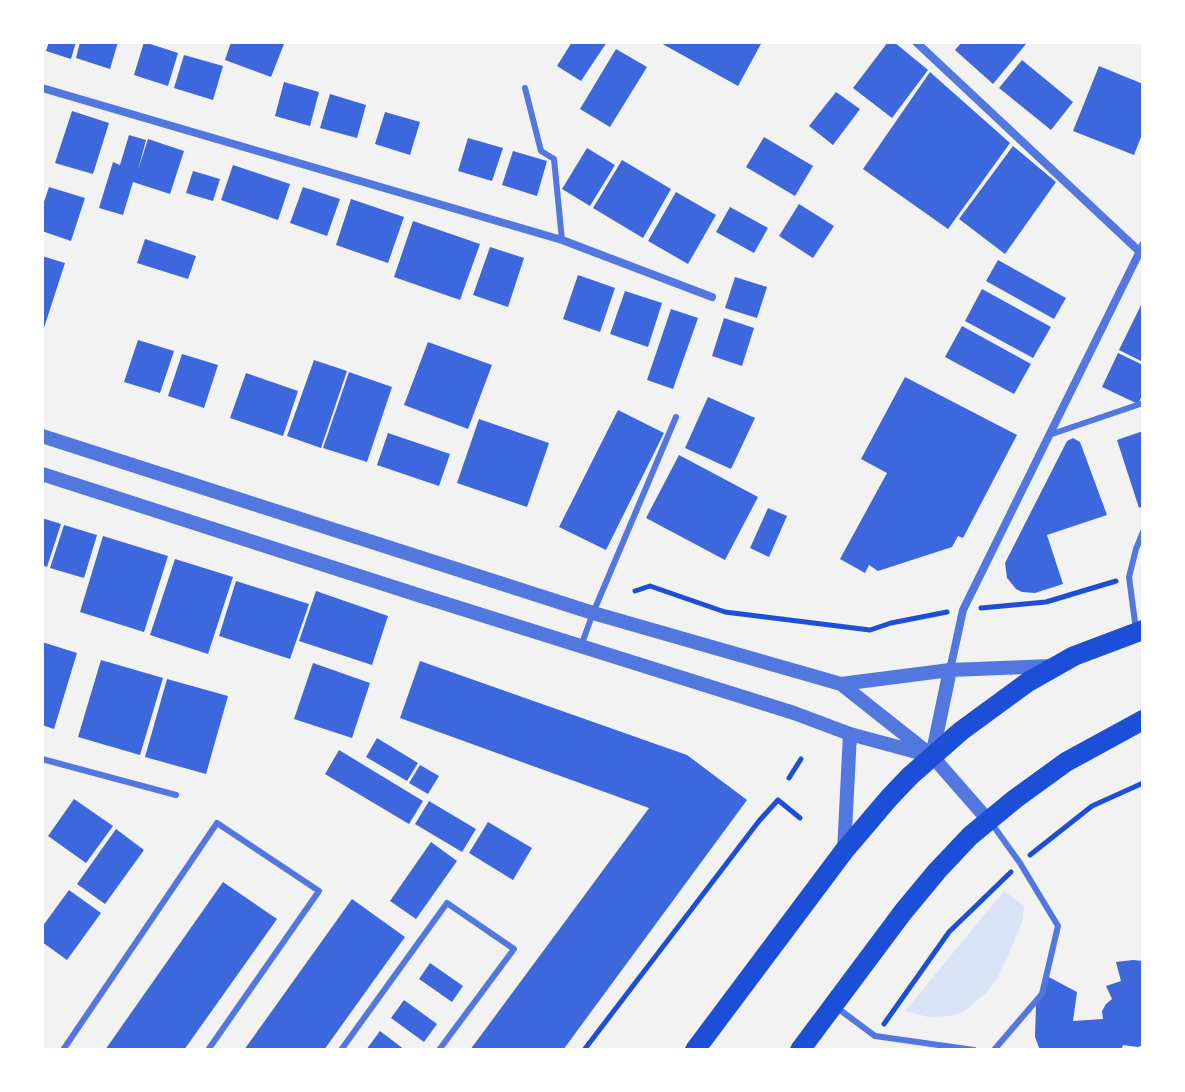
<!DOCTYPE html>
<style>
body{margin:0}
#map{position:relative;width:1185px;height:1092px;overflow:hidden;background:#f2f2f2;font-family:"IBM Plex Sans",sans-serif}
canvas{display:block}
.frame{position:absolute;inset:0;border:44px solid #fff;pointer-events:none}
</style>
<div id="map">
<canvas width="1185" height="1092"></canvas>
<div class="frame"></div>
</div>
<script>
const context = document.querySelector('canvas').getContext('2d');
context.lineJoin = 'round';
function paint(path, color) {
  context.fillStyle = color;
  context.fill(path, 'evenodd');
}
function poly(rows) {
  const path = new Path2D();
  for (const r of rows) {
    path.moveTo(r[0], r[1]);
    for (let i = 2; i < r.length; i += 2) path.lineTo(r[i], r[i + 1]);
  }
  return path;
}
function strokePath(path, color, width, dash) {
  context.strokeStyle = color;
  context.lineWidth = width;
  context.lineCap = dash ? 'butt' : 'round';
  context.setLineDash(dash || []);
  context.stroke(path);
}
const green = poly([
 [1004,891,1024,906,1023,919,1008,956,996,980,987,992,965,1011,952,1016,928,1017,905,1011]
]);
const building = poly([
 [49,42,76,42,71,59,46,51],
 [80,42,118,42,110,69,76,58],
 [144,42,178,53,168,86,134,75],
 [231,42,278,42,284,44,271,77,225,60],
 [572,42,607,42,581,81,557,66],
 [659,42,762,42,738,86],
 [888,42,894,42,928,70,892,118,853,88],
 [962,42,1023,42,1026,44,993,84,955,50],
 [616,49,647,67,610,127,580,109],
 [184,55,223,66,213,100,174,88],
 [1022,60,1073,102,1051,130,999,88],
 [1099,66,1143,84,1143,132,1134,155,1073,131],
 [930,72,1010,143,948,229,863,169],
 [284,82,319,92,310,126,275,116],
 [836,92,860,109,833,145,809,126],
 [330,94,366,105,357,138,320,128],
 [72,111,109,123,93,174,55,163],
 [385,112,420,122,410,155,375,144],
 [129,135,146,140,138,170,148,139,184,151,170,194,133,182,123,215,99,208,113,162,120,165],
 [764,137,813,166,795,196,746,167],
 [468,138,503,148,492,181,458,171],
 [1013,146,1056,182,1005,254,959,219],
 [587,148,615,165,590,206,562,189],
 [513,151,547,161,537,196,502,185],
 [622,160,671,189,643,238,593,208],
 [233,165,290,184,278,220,221,200],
 [193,171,220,179,213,201,186,193],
 [49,187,85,198,71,241,42,231,42,208],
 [303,187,340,199,327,236,290,223],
 [676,192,716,215,688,264,648,241],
 [351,199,404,217,388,263,336,245],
 [799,204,834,226,813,258,779,236],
 [730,207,768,228,754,253,716,232],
 [413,221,480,244,460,300,394,277],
 [145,239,196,256,188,279,137,263],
 [490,247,524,258,508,307,473,295],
 [42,256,65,263,43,331,42,331],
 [998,260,1066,298,1054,319,986,281],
 [578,275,615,288,600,332,563,319],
 [735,277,767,287,757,318,725,308],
 [982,289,1051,327,1033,358,965,321],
 [625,291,662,303,648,347,610,334],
 [1143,301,1143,362,1119,350],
 [671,309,698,318,673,389,647,380],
 [724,318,754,328,742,366,712,356],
 [962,326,1031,364,1014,394,945,357],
 [138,340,174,351,160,393,124,382],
 [428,342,492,365,468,429,404,405],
 [1118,353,1143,365,1143,393,1138,404,1102,387],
 [182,354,218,365,204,408,168,396],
 [314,360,347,371,321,448,287,436],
 [349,372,392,387,367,462,323,448],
 [246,373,298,391,283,436,230,418],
 [905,377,1017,435,963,538,958,536,952,547,878,571,869,565,865,573,840,559,887,473,861,459],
 [708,397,755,418,731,469,685,448],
 [618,410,664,433,606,550,559,527],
 [479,419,549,443,527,507,457,483],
 [1143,431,1143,506,1139,508,1117,440],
 [388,433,450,454,439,486,377,465],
 [1073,438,1080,442,1107,515,1047,535,1063,584,1035,593,1022,592,1016,589,1007,578,1005,563,1067,441],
 [679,455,758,497,725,560,646,518],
 [768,508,787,516,769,557,750,548],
 [42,518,61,524,47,567,42,565],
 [64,525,97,535,84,578,50,568],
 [103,536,168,556,144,632,80,612],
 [175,559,233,577,208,654,150,635],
 [236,581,309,604,290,659,219,636],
 [316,591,388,616,372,665,299,641],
 [42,642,77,653,54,729,42,725],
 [101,660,163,678,140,755,78,737],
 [420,661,687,755,747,800,563,1050,470,1050,649,808,400,718],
 [313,663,370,683,352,738,294,719],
 [167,679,228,696,206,774,145,757],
 [377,738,418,763,407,781,366,757],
 [339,750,423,801,409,824,325,774],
 [420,765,439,776,428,794,409,783],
 [74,799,113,826,86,863,48,836],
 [429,801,476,829,462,852,415,824],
 [488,822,532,848,513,880,469,853],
 [116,829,144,850,105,904,77,884],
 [431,842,457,861,416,919,390,901],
 [223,882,277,919,184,1050,105,1050],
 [69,890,101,913,67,960,42,942,42,927],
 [352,899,405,937,324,1050,244,1050],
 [1133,960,1143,961,1143,1045,1138,1047,1123,1045,1121,1050,1040,1050,1035,1037,1036,1005,1045,975,1077,992,1073,1021,1103,1019,1102,1011,1106,1004,1112,999,1106,986,1121,981,1116,962],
 [430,963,463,986,452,1002,419,979],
 [404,1000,437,1024,424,1042,391,1018],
 [380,1031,405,1050,366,1050]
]);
const path = poly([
 [635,591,650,586,725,612,870,630,891,623,947,612],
 [981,608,1046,602,1116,581],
 [789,778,801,759],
 [1030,855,1092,806,1143,783],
 [884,1024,949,932,1011,872],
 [584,1050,759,821,778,800,800,818]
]);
const service = poly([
 [525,88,541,151,554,159,562,240],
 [1049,435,1143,403],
 [1136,630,1129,577,1136,549,1143,532],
 [581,646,593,613,676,417],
 [42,759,176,795],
 [992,824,1020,863,1058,926,1042,994,994,1050],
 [836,1007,875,1036,974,1050],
 [63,1050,217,823,319,891,208,1050],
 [341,1050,447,903,514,949,439,1050]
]);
const minor = poly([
 [916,42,1140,252],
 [42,88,562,240,712,297],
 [950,670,963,610,1143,245]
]);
const tertiary = poly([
 [42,436,593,613,841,684,932,756,988,820],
 [42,474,418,595,794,713,850,734,924,754],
 [841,684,950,670,1052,666],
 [932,756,950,670],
 [844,851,850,734]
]);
const primary = poly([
 [695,1050,844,851,889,798,910,776,961,731,1028,682,1074,656,1143,630],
 [800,1050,903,912,937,871,970,836,1015,799,1066,762,1143,720]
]);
paint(green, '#dbe4f7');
paint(building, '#3d67dc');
strokePath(path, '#1d4ed8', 5);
strokePath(service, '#5277de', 6);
strokePath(minor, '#5277de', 8);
strokePath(tertiary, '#5277de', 14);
strokePath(primary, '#1d4ed8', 20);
</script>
